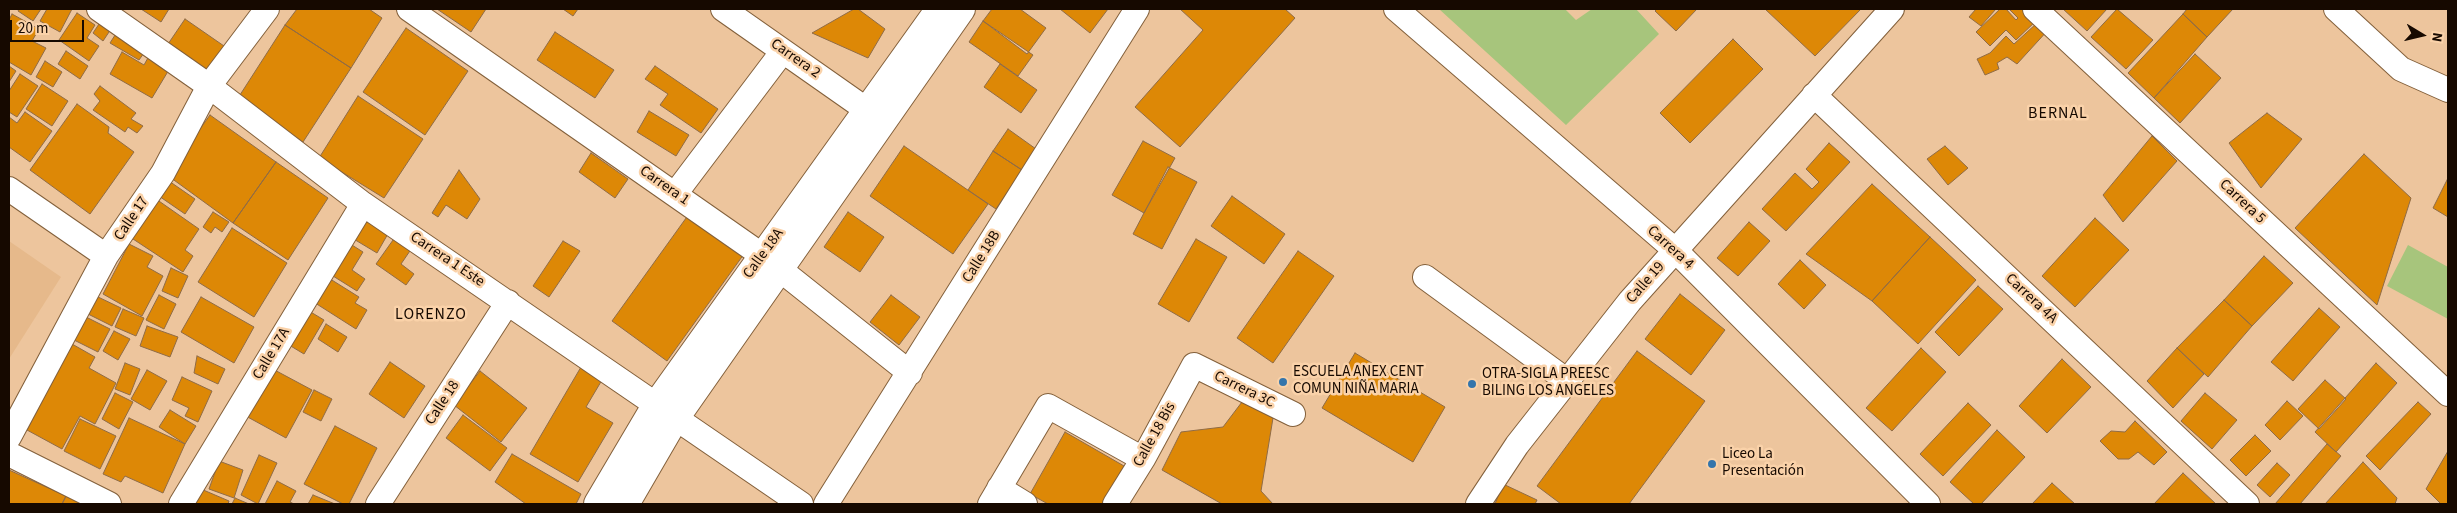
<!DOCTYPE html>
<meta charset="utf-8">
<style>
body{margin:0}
#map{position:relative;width:2457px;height:513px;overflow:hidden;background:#edc59d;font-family:"Source Sans 3",sans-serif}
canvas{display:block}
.frame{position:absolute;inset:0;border:10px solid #160900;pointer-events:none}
.north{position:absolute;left:2397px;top:10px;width:50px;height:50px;-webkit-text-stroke:4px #fad2a9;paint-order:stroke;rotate:99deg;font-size:14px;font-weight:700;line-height:20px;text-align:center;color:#160900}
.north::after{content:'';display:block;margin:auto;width:18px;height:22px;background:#160900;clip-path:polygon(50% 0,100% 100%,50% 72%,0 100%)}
.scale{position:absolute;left:10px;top:20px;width:74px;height:22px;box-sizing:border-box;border:2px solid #160900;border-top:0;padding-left:6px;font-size:15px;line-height:18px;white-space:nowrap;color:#160900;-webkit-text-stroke:4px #fad2a9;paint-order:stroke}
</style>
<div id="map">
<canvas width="2457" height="513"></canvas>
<div class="frame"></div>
<div class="north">N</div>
<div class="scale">20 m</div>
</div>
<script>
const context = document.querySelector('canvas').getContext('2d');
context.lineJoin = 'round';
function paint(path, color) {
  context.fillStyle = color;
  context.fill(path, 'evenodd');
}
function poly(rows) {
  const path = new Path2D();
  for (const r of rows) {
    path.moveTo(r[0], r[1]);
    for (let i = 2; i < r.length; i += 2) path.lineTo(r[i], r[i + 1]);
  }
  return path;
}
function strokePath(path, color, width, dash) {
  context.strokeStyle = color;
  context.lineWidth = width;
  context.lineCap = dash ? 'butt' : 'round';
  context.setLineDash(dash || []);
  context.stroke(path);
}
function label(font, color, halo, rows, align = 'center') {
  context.font = font + ' "Source Sans 3",sans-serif';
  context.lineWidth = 5;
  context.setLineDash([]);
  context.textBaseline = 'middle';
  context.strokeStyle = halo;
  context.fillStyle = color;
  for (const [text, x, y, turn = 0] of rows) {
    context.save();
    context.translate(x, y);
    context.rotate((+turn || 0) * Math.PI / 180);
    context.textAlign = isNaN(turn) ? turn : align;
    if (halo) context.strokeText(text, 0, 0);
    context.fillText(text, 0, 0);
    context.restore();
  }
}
const built = poly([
 [9,241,61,277,9,359]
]);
const green = poly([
 [1439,9,1565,9,1576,20,1592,9,1636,9,1659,34,1566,125],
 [2408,245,2448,267,2448,319,2387,286]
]);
const building = poly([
 [19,9,41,9,33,21,18,11,19,9],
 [47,9,72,9,60,32,40,21,47,9],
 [141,9,169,9,161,22,141,9],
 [297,9,369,9,382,18,351,68,285,25,297,9],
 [437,9,486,9,471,32,437,9],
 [563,9,578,9,573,16,563,9],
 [854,9,858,9,885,29,868,58,812,33,854,9],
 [992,9,1020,9,1046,28,1027,54,983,21,992,9],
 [1060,9,1108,9,1090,33,1060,9],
 [1180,9,1285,9,1295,18,1180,147,1135,107,1203,30,1180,9],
 [1657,9,1697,9,1676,31,1655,11,1657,9],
 [1765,9,1861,9,1815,56,1765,9],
 [1976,9,1996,9,1981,26,1969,17,1976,9],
 [2000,9,2006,9,2016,20,2018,18,2009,9,2024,9,2036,21,2016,40,2006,30,1990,46,1976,32,2000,9],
 [2063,9,2107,9,2087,31,2063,9],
 [2117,9,2153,40,2126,69,2091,37,2117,9],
 [2187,9,2233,9,2207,37,2183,14,2187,9],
 [77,13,95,25,87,38,99,46,89,61,59,40,77,13],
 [12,14,39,29,32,41,46,48,31,75,9,62,9,20,12,14],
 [2183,14,2207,37,2154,98,2128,73,2183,14],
 [185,19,224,46,207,71,168,44,185,19],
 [101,21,111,29,103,41,93,33,101,21],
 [983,21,1033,55,1018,76,969,42,983,21],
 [2037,23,2049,29,2017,64,2007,57,1997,63,1999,69,1985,75,1977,59,1990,53,2006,36,2014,44,2037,23],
 [285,25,351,68,303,142,238,98,285,25],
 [406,28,468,71,425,135,363,92,406,28],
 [117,32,146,50,139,60,110,43,117,32],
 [555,32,614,70,595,98,537,60,555,32],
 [1733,39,1763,69,1690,143,1660,113,1733,39],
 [66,51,88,66,80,79,58,64,66,51],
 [122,52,144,65,149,56,170,68,152,98,110,74,122,52],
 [2195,54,2221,78,2180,123,2154,98,2195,54],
 [45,61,62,72,53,87,36,77,45,61],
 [1000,64,1037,90,1021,113,984,87,1000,64],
 [9,66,16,71,9,82,9,66],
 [655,66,718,109,701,133,660,105,668,94,645,79,655,66],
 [20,74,38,86,17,117,9,112,9,91,20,74],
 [42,84,68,101,52,126,26,109,42,84],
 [100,86,136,113,131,119,143,126,137,133,128,127,125,132,93,110,100,101,94,94,100,86],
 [358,96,423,139,384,198,319,158,358,96],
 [77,104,109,127,108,133,134,152,90,214,30,170,77,104],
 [649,111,689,135,676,156,637,132,649,111],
 [25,112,52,131,30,162,9,147,9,117,17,123,25,112],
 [2267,113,2302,139,2261,188,2229,143,2267,113],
 [210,115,276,162,233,223,167,175,210,115],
 [1008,129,1036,149,1022,170,993,151,1008,129],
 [2152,136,2177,161,2123,222,2103,195,2152,136],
 [1143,141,1175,158,1144,213,1112,195,1143,141],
 [1829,143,1850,162,1786,231,1762,209,1795,173,1812,189,1819,182,1806,169,1829,143],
 [904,146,988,204,953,254,870,196,904,146],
 [1945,146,1968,168,1948,185,1927,159,1945,146],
 [993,151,1022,170,996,209,968,190,993,151],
 [591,153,628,179,615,198,579,172,591,153],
 [2364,154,2411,198,2377,305,2295,228,2364,154],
 [276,162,328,198,288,260,233,223,276,162],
 [1168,167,1197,182,1162,249,1133,234,1168,167],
 [459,170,480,199,467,219,446,205,438,217,432,213,459,170],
 [2448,178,2448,217,2433,208,2448,178],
 [166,179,195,199,185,214,156,194,166,179],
 [1872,184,1930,237,1872,301,1806,254,1872,184],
 [1232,196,1285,234,1264,264,1211,226,1232,196],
 [156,199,199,229,185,250,193,256,183,272,130,237,156,199],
 [213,212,229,222,222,232,215,227,211,233,203,227,213,212],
 [848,212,884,237,860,272,824,247,848,212],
 [689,214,744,254,667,361,612,321,689,214],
 [360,215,389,232,377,253,347,235,360,215],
 [2095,218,2129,250,2075,307,2042,276,2095,218],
 [1749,222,1770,241,1738,276,1717,258,1749,222],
 [232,228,287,263,254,317,198,282,232,228],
 [398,233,414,245,401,264,414,274,406,285,376,264,398,233],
 [1930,237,1976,280,1918,344,1872,301,1930,237],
 [1196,239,1227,257,1189,322,1158,304,1196,239],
 [344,240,363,252,352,270,365,279,357,291,325,271,344,240],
 [563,241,580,251,549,297,533,286,563,241],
 [129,244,153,256,147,267,163,276,142,316,103,294,129,244],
 [1298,251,1334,276,1273,363,1237,338,1298,251],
 [2264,256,2293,283,2252,326,2224,300,2264,256],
 [1800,260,1826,285,1804,309,1778,284,1800,260],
 [171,268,188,276,178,298,162,291,171,268],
 [327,277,359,297,355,303,367,310,356,329,312,301,327,277],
 [1978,286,2003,309,1959,356,1935,332,1978,286],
 [1680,294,1725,330,1691,375,1645,339,1680,294],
 [159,295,176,304,164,329,146,320,159,295],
 [891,295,920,317,899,345,870,322,891,295],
 [96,296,121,308,112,326,88,314,96,296],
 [201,297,254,327,234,363,181,332,201,297],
 [2224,300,2252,326,2208,377,2177,348,2224,300],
 [304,308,324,320,304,354,284,342,304,308],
 [2319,308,2340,327,2293,381,2271,362,2319,308],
 [123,309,144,318,136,336,115,327,123,309],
 [84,316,110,329,98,352,72,339,84,316],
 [326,324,347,337,338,352,318,339,326,324],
 [147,326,178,337,170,357,140,346,147,326],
 [114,331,130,339,118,360,103,351,114,331],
 [72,344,95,357,89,368,116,383,95,424,80,416,62,449,27,430,72,344],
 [1921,348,1946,372,1892,431,1866,408,1921,348],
 [2177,348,2204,374,2173,408,2147,381,2177,348],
 [1637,351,1705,401,1629,504,1561,504,1537,486,1637,351],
 [1355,353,1445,407,1413,462,1322,408,1355,353],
 [197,356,225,369,218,384,194,373,197,356],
 [2062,359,2091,387,2047,433,2019,406,2062,359],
 [390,362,425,386,404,418,369,394,390,362],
 [125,363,140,369,130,395,115,389,125,363],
 [2376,363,2397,383,2336,452,2315,432,2376,363],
 [269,367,312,390,286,438,244,415,269,367],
 [581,367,602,380,586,407,613,423,578,482,530,454,581,367],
 [147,370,167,381,150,410,131,399,147,370],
 [480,371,527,408,501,442,454,405,480,371],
 [182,377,212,391,198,422,185,416,189,408,172,400,182,377],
 [2325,380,2346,399,2319,429,2298,409,2325,380],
 [314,390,332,399,321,421,303,412,314,390],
 [115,393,133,402,119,429,102,419,115,393],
 [2205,393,2237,420,2212,449,2181,421,2205,393],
 [1245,398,1273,418,1261,491,1273,504,1222,504,1162,470,1181,432,1223,427,1245,398],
 [2287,401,2303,416,2280,440,2265,425,2287,401],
 [2418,402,2431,414,2380,470,2366,456,2418,402],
 [1968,403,1991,425,1943,476,1920,454,1968,403],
 [170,410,196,426,185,444,159,427,170,410],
 [463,415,507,448,490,471,446,438,463,415],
 [129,418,185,444,163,493,125,476,121,482,103,474,129,418],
 [80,419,116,436,100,469,64,451,80,419],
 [2135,421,2167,452,2154,465,2138,452,2129,459,2118,459,2100,441,2111,431,2125,432,2135,421],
 [335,426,377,448,349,504,343,504,304,484,335,426],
 [1997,430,2025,457,1981,504,1974,504,1950,482,1997,430],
 [1065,432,1124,466,1102,504,1048,504,1030,494,1065,432],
 [2255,435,2271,451,2246,476,2230,460,2255,435],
 [2327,444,2341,456,2300,504,2275,504,2327,444],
 [2448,451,2448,504,2441,504,2426,489,2448,451],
 [512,454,581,494,576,504,526,504,495,482,512,454],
 [259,455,277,463,258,504,241,495,259,455],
 [219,461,243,470,234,498,209,489,219,461],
 [2363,462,2397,498,2395,504,2325,504,2363,462],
 [2277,463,2290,475,2270,497,2257,485,2277,463],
 [9,470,66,496,62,504,9,504,9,470],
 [2183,473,2216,504,2154,504,2183,473],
 [277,481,296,491,290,502,294,504,265,504,277,481],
 [2052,483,2075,504,2032,504,2052,483],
 [1503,484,1537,500,1535,504,1495,504,1503,484],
 [201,489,229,501,228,504,195,504,201,489],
 [313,495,335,504,308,504,313,495],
 [66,496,83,504,62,504,66,496],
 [235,498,249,504,232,504,235,498]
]);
const minor = poly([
 [99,9,209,86,363,204,801,504],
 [409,9,763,256,910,373],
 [723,9,867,110],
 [1396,9,1675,250,1928,504],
 [2035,9,2448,394],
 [2336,9,2401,69,2448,90],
 [1814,95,2247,504],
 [9,189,106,256],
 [675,194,783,51],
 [1425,277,1566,380],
 [9,437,106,256,163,173,209,86,267,9],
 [9,454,109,504],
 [999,488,1025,504],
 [181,504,363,204],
 [378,504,508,302],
 [826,504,1137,9],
 [990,504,1048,406,1143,459],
 [1115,504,1143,459,1194,365,1293,414],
 [1478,504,1517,445,1630,301,1892,9]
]);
const major = poly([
 [598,504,656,406,940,9],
 [625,504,675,418,961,9]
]);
const markers = [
 [1283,382,5,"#3475ab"],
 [1472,384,5,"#3475ab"],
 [1712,464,5,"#3475ab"]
];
const streetNames = [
 ["Carrera 2",795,59,35],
 ["Carrera 1",664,186,35],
 ["Carrera 5",2242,202,43],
 ["Calle 17",132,219,-56],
 ["Carrera 4",1670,248,42],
 ["Calle 18A",764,254,-54],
 ["Calle 18B",982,257,-58],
 ["Carrera 1 Este",447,260,34],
 ["Calle 19",1646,283,-49],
 ["Carrera 4A",2031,299,43],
 ["Calle 17A",272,354,-59],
 ["Carrera 3C",1244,390,26],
 ["Calle 18",443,403,-57],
 ["Calle 18 Bis",1155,435,-61]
];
const poiNames = [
 ["ESCUELA ANEX CENT",1293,373],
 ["COMUN NIÑA MARIA",1293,390],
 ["OTRA-SIGLA PREESC",1482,375],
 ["BILING LOS ANGELES",1482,392],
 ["Liceo La",1722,455],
 ["Presentación",1722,472]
];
const neighbourhoodNames = [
 ["BERNAL",2058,114],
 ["LORENZO",431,315]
];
paint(built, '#e6b98b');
paint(green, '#a7c57c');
paint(building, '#dd8806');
strokePath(building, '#8f6b46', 1);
strokePath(minor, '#83603b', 26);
strokePath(major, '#83603b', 30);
strokePath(minor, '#fff', 24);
strokePath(major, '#fff', 28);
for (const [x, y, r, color] of markers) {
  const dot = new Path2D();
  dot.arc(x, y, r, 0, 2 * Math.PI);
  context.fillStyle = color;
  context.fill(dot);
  strokePath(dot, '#fad2a9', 2);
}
label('15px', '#160900', '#fad2a9', streetNames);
label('15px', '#160900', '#fad2a9', poiNames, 'left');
context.letterSpacing = '1px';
label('16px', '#160900', '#fad2a9', neighbourhoodNames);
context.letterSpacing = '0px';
</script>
